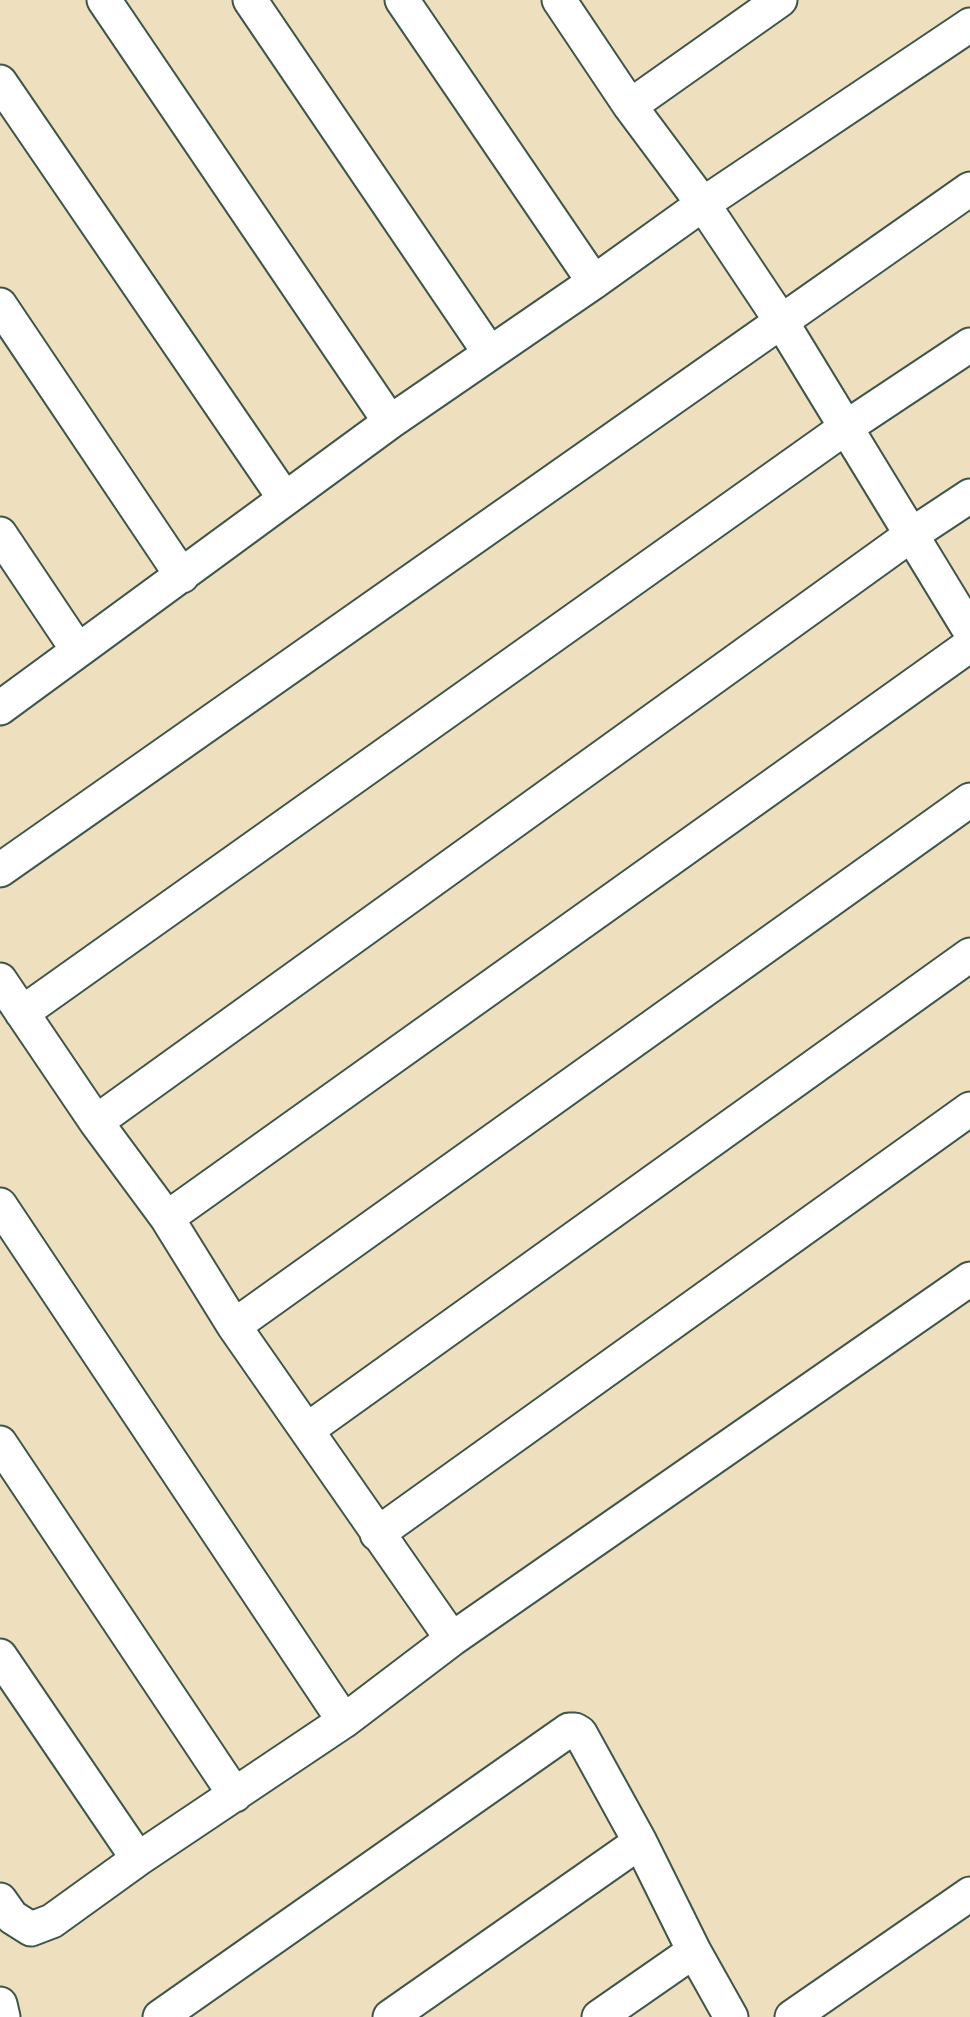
<!DOCTYPE html>
<style>
body{margin:0}
canvas{display:block;background:#eedfbe}
</style>
<canvas width="970" height="2017"></canvas>
<script>
const context = document.querySelector('canvas').getContext('2d');
context.lineJoin = 'round';
function poly(rows) {
  const path = new Path2D();
  for (const r of rows) {
    path.moveTo(r[0], r[1]);
    for (let i = 2; i < r.length; i += 2) path.lineTo(r[i], r[i + 1]);
  }
  return path;
}
function strokePath(path, color, width, dash) {
  context.strokeStyle = color;
  context.lineWidth = width;
  context.lineCap = dash ? 'butt' : 'round';
  context.setLineDash(dash || []);
  context.stroke(path);
}
const minor = poly([
 [104,0,390,422],
 [250,0,489,352],
 [402,0,594,282],
 [559,0,630,106,703,204,781,321,970,631],
 [0,82,285,499],
 [630,106,780,0],
 [0,305,182,576],
 [0,534,77,649],
 [0,708,390,422,594,282,703,204,970,25],
 [0,870,970,189],
 [0,980,96,1122,167,1218,234,1326,452,1639],
 [22,1013,845,428,970,345],
 [96,1122,911,535,970,496],
 [0,1205,344,1721],
 [167,1218,970,645],
 [234,1326,970,800],
 [307,1430,970,955],
 [0,1443,235,1795],
 [377,1534,970,1109],
 [0,1656,138,1859],
 [0,1900,12,1917,31,1929,52,1921,138,1859,344,1721,452,1639,970,1279],
 [0,2004,3,2017],
 [160,2017,569,1730,575,1730,580,1733,640,1842,694,1951,731,2017],
 [390,2017,640,1842],
 [599,2017,694,1951],
 [792,2017,970,1894]
]);
strokePath(minor, '#3e5549', 37);
strokePath(minor, '#fff', 33);
</script>
